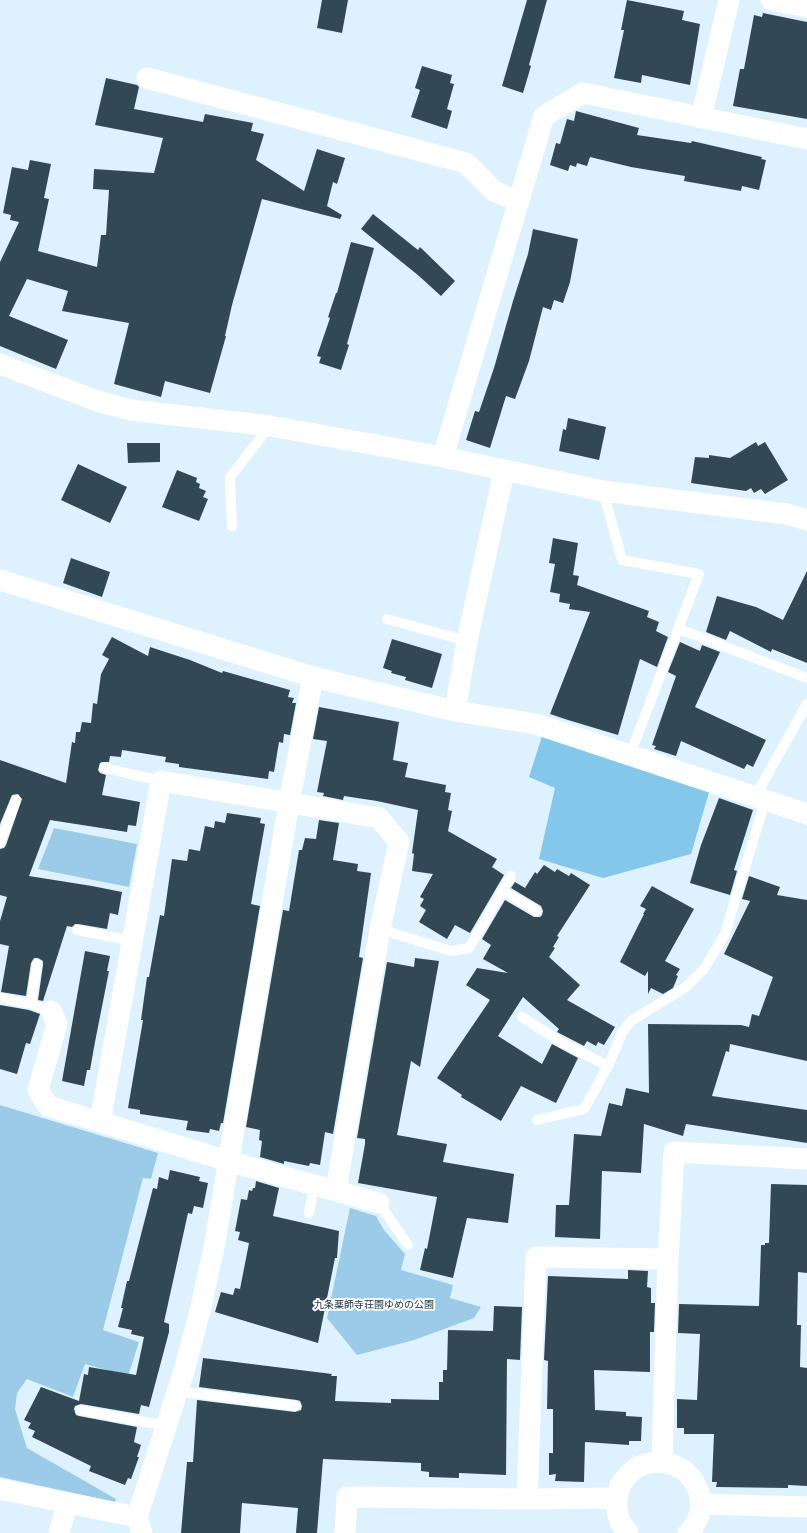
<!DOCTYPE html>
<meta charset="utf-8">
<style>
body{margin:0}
canvas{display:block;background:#ddf2fe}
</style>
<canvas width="807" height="1533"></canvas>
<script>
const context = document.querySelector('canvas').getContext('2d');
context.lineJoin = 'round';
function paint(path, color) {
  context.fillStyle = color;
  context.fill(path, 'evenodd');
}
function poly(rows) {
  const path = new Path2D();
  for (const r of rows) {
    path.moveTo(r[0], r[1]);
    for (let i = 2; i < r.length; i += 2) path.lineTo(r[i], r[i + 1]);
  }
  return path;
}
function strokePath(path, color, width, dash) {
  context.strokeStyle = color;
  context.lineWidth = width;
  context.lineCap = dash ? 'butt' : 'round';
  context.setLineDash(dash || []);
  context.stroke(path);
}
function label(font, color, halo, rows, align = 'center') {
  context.font = font + ' "Public Sans","Noto Sans JP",sans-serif';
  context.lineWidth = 4;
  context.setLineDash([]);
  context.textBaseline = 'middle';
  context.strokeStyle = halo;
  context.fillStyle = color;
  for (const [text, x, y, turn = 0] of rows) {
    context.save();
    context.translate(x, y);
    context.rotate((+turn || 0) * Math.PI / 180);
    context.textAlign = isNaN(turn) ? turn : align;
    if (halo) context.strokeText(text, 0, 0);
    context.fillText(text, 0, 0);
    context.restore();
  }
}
const green = poly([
 [54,828,137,844,129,887,38,869],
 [0,1105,158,1153,151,1179,143,1178,103,1330,139,1342,128,1376,85,1364,73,1397,27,1379,17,1393,15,1409,27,1448,116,1499,115,1502,0,1477],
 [350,1208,376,1216,384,1230,405,1254,401,1270,453,1285,450,1298,481,1307,474,1318,414,1340,357,1355,327,1318]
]);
const forest = poly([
 [542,736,710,789,691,854,603,878,539,859,555,788,529,777]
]);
const building = poly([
 [322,0,348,0,342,33,317,28],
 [527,0,547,0,529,65,531,66,523,93,502,86],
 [627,0,684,11,682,20,700,24,690,85,642,75,641,83,614,78,624,30,621,30],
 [763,13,807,22,807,119,733,106,740,69,744,69,754,15,762,17],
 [422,66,452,75,450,83,454,84,447,109,452,111,447,129,411,117,420,90,415,88],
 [106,78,137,85,139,87,134,109,203,122,205,114,253,123,251,131,264,134,256,160,304,191,317,149,345,158,337,184,333,182,327,206,342,215,340,219,262,199,232,305,225,336,226,336,210,393,165,381,161,397,114,384,129,323,62,311,68,291,27,279,9,316,68,340,56,369,0,346,0,262,19,222,10,220,11,215,3,213,12,167,28,170,30,160,51,164,44,198,49,199,38,251,97,267,101,235,106,235,109,190,93,189,94,169,154,173,163,138,95,125],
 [576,111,639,128,637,135,691,143,692,141,762,157,761,159,766,160,759,190,742,186,741,191,684,181,685,176,631,167,590,157,587,166,577,163,576,167,570,165,568,171,550,165,556,143,560,144,567,119,574,121],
 [373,214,418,250,420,247,455,281,441,296,419,276,361,229],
 [533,229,578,239,570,282,563,303,554,300,551,310,543,307,529,361,515,399,506,396,490,448,466,440,475,411,479,412,494,368,513,301,528,254],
 [351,242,374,248,347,344,349,345,341,370,319,363,321,357,317,356,330,318,328,317,336,293,337,293],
 [568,418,606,427,599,460,559,451,563,429,566,430],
 [756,442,758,446,765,442,788,480,765,494,761,489,754,493,751,488,746,491,691,483,695,457,709,458,709,455,730,458],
 [127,443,160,443,160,462,128,463],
 [78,464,127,487,110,523,61,500],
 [177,470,197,478,196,482,200,484,199,488,206,491,203,497,208,499,199,521,162,507],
 [553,538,578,543,573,575,579,576,577,585,649,611,647,617,659,622,656,631,668,637,657,667,640,659,618,735,568,720,550,714,590,612,569,609,570,604,559,602,560,594,550,592,555,564,549,563],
 [71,558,110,572,102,597,63,583],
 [807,571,807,663,772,649,771,652,730,631,726,640,706,632,717,596,756,607,783,620],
 [112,637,148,656,150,647,190,660,222,673,223,671,290,690,288,697,294,698,292,703,296,703,290,735,284,734,283,743,279,742,274,772,269,771,268,779,179,767,179,764,165,762,166,757,122,750,121,757,110,756,109,762,102,762,100,763,98,770,100,773,106,775,102,795,140,802,136,826,128,825,127,832,50,820,29,876,92,886,122,892,118,915,110,913,107,929,78,924,75,924,72,927,67,926,43,1001,38,1000,43,965,43,961,38,958,34,958,31,963,26,996,1,992,9,946,0,944,0,921,7,897,0,895,0,849,4,848,6,845,22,799,18,794,12,795,0,824,0,760,66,783,72,742,75,743,76,732,80,732,82,722,91,723,93,703,97,704,101,674,109,659,102,655],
 [392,639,442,654,432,688,405,680,406,677,391,673,392,671,383,668],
 [680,642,700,651,702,645,720,652,695,707,766,740,753,767,747,764,744,769,681,741,676,756,654,749,656,746,652,745,676,676,668,672],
 [319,707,399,722,393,760,408,763,405,777,446,785,445,792,451,793,448,810,452,811,448,831,497,859,492,867,504,875,470,933,455,925,447,939,419,922,426,910,420,906,424,899,420,897,433,874,412,871,414,854,412,853,418,810,377,801,344,796,343,800,323,796,324,793,317,792,327,741,313,739],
 [719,798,753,810,734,870,737,871,730,895,690,883,701,845],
 [227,813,261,818,260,823,265,824,251,904,260,906,223,1123,221,1123,219,1131,210,1129,209,1133,186,1130,188,1121,140,1114,140,1110,128,1108,143,1020,141,1020,147,977,149,977,160,915,164,916,172,859,187,861,189,849,200,851,205,826,214,828,215,821,225,823],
 [319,820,339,823,333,860,358,864,357,871,371,873,359,957,363,958,333,1134,325,1132,320,1165,310,1163,309,1166,284,1161,284,1164,260,1157,262,1141,259,1140,260,1130,246,1127,283,910,289,911,299,850,302,850,305,838,316,839],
 [544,865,555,872,557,869,569,876,571,873,590,885,557,936,559,937,553,947,555,948,549,957,580,985,567,1000,615,1027,604,1045,598,1042,596,1046,587,1041,584,1046,557,1032,559,1029,523,997,498,1036,542,1064,552,1044,578,1058,556,1103,521,1086,501,1121,461,1097,462,1095,437,1078,490,1000,466,985,477,968,508,973,483,959,491,945,482,939,505,900,534,917,540,917,542,915,543,911,541,906,511,888,515,882,525,888,535,872,537,874],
 [749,876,780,887,777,895,807,900,807,1061,730,1044,729,1052,726,1051,712,1096,807,1110,807,1143,686,1124,683,1136,644,1124,641,1173,602,1171,600,1239,555,1237,556,1205,569,1205,574,1134,601,1136,609,1103,622,1106,626,1088,649,1093,648,1024,741,1025,749,1027,752,1014,759,1016,773,977,724,954,750,901,742,899],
 [652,886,694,909,665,961,680,969,676,975,678,976,673,988,663,994,651,988,648,994,648,971,645,976,620,962,644,914,643,914,646,909,640,906],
 [85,951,110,956,107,971,109,971,95,1042,90,1070,87,1070,84,1086,62,1081],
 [415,958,439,961,420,1067,411,1061,397,1135,447,1144,443,1162,514,1174,508,1223,467,1218,453,1278,420,1270,425,1248,427,1249,437,1197,358,1183,365,1144,365,1139,357,1138,387,962,414,967],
 [0,1005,29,1010,40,1014,30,1044,26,1043,17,1074,0,1069],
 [170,1170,200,1177,199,1181,208,1183,203,1208,194,1206,192,1214,188,1213,164,1322,169,1324,169,1332,149,1407,141,1405,139,1414,81,1404,75,1406,74,1409,76,1415,79,1416,137,1427,134,1442,141,1445,137,1457,139,1457,131,1479,128,1478,125,1485,89,1471,91,1466,32,1437,35,1431,28,1428,31,1423,24,1420,41,1387,79,1401,84,1374,88,1375,89,1367,136,1375,144,1337,131,1334,132,1330,118,1327,123,1308,121,1308,127,1281,129,1281,153,1188,157,1189,159,1177,168,1180],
 [256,1181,279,1188,273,1216,339,1231,337,1258,335,1258,318,1343,215,1312,221,1292,233,1295,235,1288,240,1289,249,1243,238,1240,240,1232,235,1231,241,1199,247,1200,249,1190,252,1191,253,1188,255,1188],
 [771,1184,807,1185,807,1273,798,1272,797,1325,801,1325,800,1367,807,1368,807,1486,788,1485,788,1488,716,1487,717,1482,712,1482,714,1434,684,1434,684,1428,677,1428,677,1399,697,1400,700,1334,678,1333,679,1304,759,1306,761,1245,765,1245,765,1243,769,1243],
 [628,1270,648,1271,647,1287,651,1288,651,1303,655,1303,654,1332,650,1332,650,1372,594,1370,595,1410,626,1412,626,1416,642,1417,641,1441,629,1441,629,1445,585,1442,584,1482,555,1481,556,1474,549,1475,549,1453,553,1453,553,1409,547,1409,548,1361,544,1360,548,1276,628,1279],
 [494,1306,522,1307,520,1360,507,1359,506,1475,459,1473,459,1478,429,1477,429,1472,421,1471,421,1463,323,1459,317,1533,296,1533,298,1508,242,1503,240,1533,181,1533,187,1462,193,1462,197,1400,295,1412,301,1410,302,1406,300,1401,297,1400,199,1387,203,1358,332,1374,331,1376,337,1376,335,1401,391,1403,391,1399,439,1400,439,1382,443,1382,443,1370,447,1370,448,1330,493,1331]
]);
const lane = poly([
 [603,491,622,560,699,574,630,755],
 [232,526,230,477,270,426],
 [387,619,467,641],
 [679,629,807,678],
 [104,768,161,781],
 [755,797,807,704],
 [0,843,16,800],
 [503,891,537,911],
 [380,929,451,951,469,948,511,876],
 [77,930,133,941],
 [0,998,31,1004,51,1011],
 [31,1004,37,964],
 [522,1017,561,1042,608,1066],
 [537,1120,584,1109,608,1066,622,1033,631,1021,686,987,704,969,725,934,765,801],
 [379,1203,408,1245],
 [309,1213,314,1186],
 [177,1391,296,1406],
 [80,1410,167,1426]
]);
const street = poly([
 [771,0,807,7],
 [147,78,466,163,494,191,519,202],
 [701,118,729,0],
 [0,364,97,401,131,410,270,426,443,457,603,491,787,514,807,520],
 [443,457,544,116,583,93,807,139],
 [0,580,313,677,455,711,536,724,807,814],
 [455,711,467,641,504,471],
 [51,1011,57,1024,38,1090,48,1106,228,1161,379,1203],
 [100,1122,161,781,379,818,399,842,380,929,336,1191],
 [662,1462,668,1259],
 [0,1489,137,1517],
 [617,1498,527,1499,536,1257,668,1259,674,1152,807,1159],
 [701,1504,807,1507],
 [59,1533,67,1503],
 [142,1533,137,1517,184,1371,202,1303,215,1242,289,803,313,677],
 [345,1533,347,1497,527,1499],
 [628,1533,620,1522,617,1510,617,1498,620,1485,628,1475,637,1467,649,1463,662,1462,674,1465,685,1471,693,1480,699,1492,701,1504,699,1516,693,1528,688,1533]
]);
const parkNames = [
 ["九条薬師寺荘園ゆめの公園",374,1305]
];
paint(green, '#9bcbe6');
paint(forest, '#85c7eb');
paint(building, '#324955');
strokePath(lane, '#fff', 10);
strokePath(street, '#fff', 21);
label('10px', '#112f3f', '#fff', parkNames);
</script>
